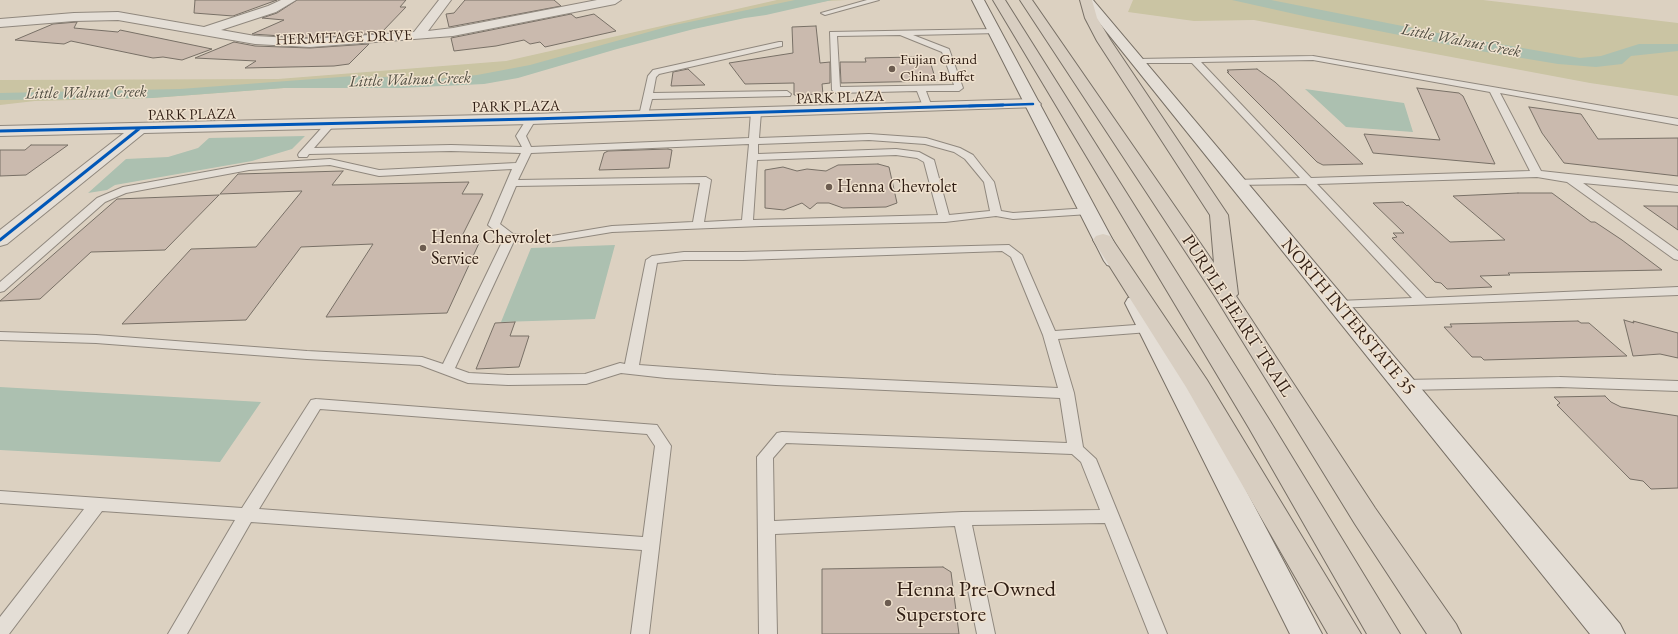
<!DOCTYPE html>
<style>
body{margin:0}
canvas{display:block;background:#dcd1c1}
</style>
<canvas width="1678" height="634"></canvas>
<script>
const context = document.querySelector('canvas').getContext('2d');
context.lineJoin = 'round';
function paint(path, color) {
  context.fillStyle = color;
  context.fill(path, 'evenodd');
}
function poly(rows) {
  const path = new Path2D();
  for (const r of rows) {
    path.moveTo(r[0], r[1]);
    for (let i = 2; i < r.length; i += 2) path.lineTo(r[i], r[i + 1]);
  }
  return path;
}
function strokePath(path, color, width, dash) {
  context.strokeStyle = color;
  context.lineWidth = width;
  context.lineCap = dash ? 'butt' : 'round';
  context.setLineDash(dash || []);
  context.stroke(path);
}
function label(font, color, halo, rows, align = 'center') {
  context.font = font + ' "EB Garamond",serif';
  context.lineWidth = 3;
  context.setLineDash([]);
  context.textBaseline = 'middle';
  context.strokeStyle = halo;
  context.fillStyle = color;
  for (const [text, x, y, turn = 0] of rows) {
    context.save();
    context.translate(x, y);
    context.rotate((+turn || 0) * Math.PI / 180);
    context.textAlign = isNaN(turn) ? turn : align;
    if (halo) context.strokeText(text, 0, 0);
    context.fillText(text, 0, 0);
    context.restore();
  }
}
const green = poly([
 [777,0,847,0,827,1,723,21,623,45,493,82,387,87,284,88,152,98,35,101,0,105,0,80,278,79,506,61],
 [1133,0,1483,0,1678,23,1678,96,1590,83,1254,20,1194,21,1128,12]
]);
const water = poly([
 [795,0,832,0,766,15,745,18,694,29,617,49,518,78,484,84,400,88,284,88,152,98,0,100,0,93,180,89,354,76,436,79,477,75,530,65,670,26],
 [1232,0,1271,0,1453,36,1580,58,1601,56,1639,44,1678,44,1678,51,1631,56,1622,64,1596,67,1558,64,1480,51,1308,17],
 [1305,89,1404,103,1413,132,1346,127],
 [305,136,292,149,252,161,115,185,107,190,88,193,126,159,168,157,198,148,209,138],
 [615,245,595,319,501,322,531,248],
 [0,387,261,402,220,462,0,450]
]);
const building = poly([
 [195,0,277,0,233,16,194,13,195,0],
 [297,0,406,0,400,7,406,7,381,33,310,38,252,34,284,20,262,18,277,13,297,0],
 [465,0,554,0,561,6,449,27,446,14,454,13,465,0],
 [571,14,576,18,594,14,616,31,545,47,540,42,530,44,524,40,496,46,454,51,451,38,571,14],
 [77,22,74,28,118,32,120,30,212,49,182,60,163,57,153,58,71,41,64,44,15,40,53,24,77,22],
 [816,26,820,63,830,62,830,83,822,84,823,94,794,95,794,83,745,84,729,63,793,53,792,27,816,26],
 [234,42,255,46,310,48,369,44,349,64,334,66,245,68,256,61,195,58,234,42],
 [914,57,916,61,930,61,936,81,841,83,840,62,866,62,865,58,914,57],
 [688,69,705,85,671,86,673,72,688,69],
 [1257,69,1275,82,1363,164,1323,165,1317,162,1227,72,1229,72,1227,70,1257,69],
 [1417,88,1459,93,1463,96,1495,164,1373,153,1364,134,1440,140,1417,88],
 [1529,107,1581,114,1598,139,1678,138,1678,176,1564,163,1542,133,1529,107],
 [31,145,68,145,26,175,0,176,0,150,25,150,31,145],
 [668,149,672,150,669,168,599,170,604,153,608,151,668,149],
 [878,164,889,167,897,203,886,207,843,208,829,203,817,203,810,209,802,203,784,210,765,208,765,170,783,167,797,171,807,169,826,171,838,165,878,164],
 [343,171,332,185,469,182,462,194,483,194,459,242,480,241,447,313,326,317,373,244,301,247,246,320,122,324,191,249,256,247,302,191,220,194,238,174,343,171],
 [1518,193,1552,193,1591,222,1595,222,1622,240,1662,270,1508,273,1510,275,1480,276,1492,287,1447,289,1441,283,1435,282,1392,238,1397,237,1393,233,1404,233,1373,203,1403,202,1407,206,1408,205,1450,242,1505,240,1453,196,1518,193],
 [219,195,165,250,91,252,40,299,0,301,117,199,219,195],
 [1644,206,1678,206,1678,230,1644,206],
 [1624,320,1634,323,1633,321,1678,333,1678,358,1660,354,1633,356,1624,320],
 [1578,321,1581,323,1589,323,1627,356,1484,360,1481,357,1472,357,1444,327,1452,327,1450,324,1578,321],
 [515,322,510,336,529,336,519,367,476,369,495,323,515,322],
 [1605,396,1611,402,1621,407,1678,416,1678,488,1651,489,1643,481,1630,479,1557,405,1560,403,1554,397,1605,396],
 [943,567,951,572,959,634,822,634,822,569,943,567]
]);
const service = poly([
 [867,0,879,0,825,15,821,13,867,0],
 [995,29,998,29,998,33,913,35,949,49,963,88,959,91,926,91,932,107,930,109,924,109,917,91,836,93,832,90,830,32,995,29],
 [900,35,942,52,954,85,840,87,837,36,900,35],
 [779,42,782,42,782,46,659,74,656,77,653,93,787,91,791,94,790,96,652,99,647,118,641,118,639,116,648,76,653,70,779,42],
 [1313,56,1678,119,1678,125,1500,93,1541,171,1678,186,1678,192,1583,183,1678,251,1678,260,1674,259,1567,182,1537,177,1317,184,1426,298,1678,287,1678,295,1333,308,1332,305,1338,301,1412,298,1306,184,1233,185,1232,183,1237,180,1300,178,1192,63,1137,63,1133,61,1137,59,1313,56],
 [1313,60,1490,92,1530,171,1311,178,1201,62,1313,60],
 [756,109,761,112,759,138,869,134,926,138,960,148,973,155,994,182,1001,211,1013,213,1089,208,1095,211,1089,214,1013,219,996,216,945,222,761,226,612,232,546,243,514,241,455,368,469,373,508,375,585,374,620,363,625,364,646,260,652,256,684,252,743,252,1009,245,1022,255,1055,331,1149,324,1154,325,1156,328,1154,331,1149,332,1058,339,1074,393,1083,447,1096,459,1167,634,1149,634,1105,523,972,525,995,634,977,634,955,526,775,534,777,634,759,634,757,457,777,433,782,432,1067,443,1060,398,776,385,666,378,621,373,586,384,508,385,468,383,420,365,307,359,96,343,0,340,0,332,96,335,307,351,422,357,443,364,504,238,488,225,512,169,379,176,330,165,249,170,126,193,105,202,4,291,0,292,0,282,97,198,123,187,249,164,330,159,379,170,516,163,521,153,451,151,309,154,307,157,299,157,298,155,299,153,327,122,330,121,335,124,314,148,451,145,522,147,516,136,528,117,531,116,536,119,526,136,531,147,749,138,751,112,756,109],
 [869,140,925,144,954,152,965,159,984,182,990,211,949,215,934,160,919,152,896,149,758,154,758,144,869,140],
 [749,144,742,220,704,222,711,180,706,177,518,180,531,153,749,144],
 [896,155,917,158,924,162,938,215,753,220,757,160,896,155],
 [700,183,693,222,612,226,546,237,513,234,500,224,516,186,700,183],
 [1002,251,1011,257,1043,335,1058,388,776,375,639,365,657,263,684,260,743,260,1002,251],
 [786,443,1072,454,1081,462,1100,510,962,512,774,521,773,458,786,443],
 [1560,377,1678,381,1678,391,1560,387,1404,390,1399,388,1397,385,1399,382,1404,380,1560,377],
 [316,399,657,425,671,446,649,634,631,634,642,550,251,522,187,634,168,634,235,520,102,511,9,634,0,634,0,617,84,509,0,503,0,491,242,508,311,400,316,399],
 [320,409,647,434,655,446,643,537,259,509,320,409]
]);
const minor = poly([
 [281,0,296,0,276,12,221,30,255,36,310,39,414,32,439,0,451,0,428,31,453,28,597,0,621,0,615,4,453,36,310,47,255,44,118,20,74,21,0,27,0,19,74,13,118,12,204,27,268,6,281,0],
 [1033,99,1038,101,1041,104,1038,107,531,124,144,133,7,244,0,246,0,230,124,133,0,136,0,126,531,114,1033,99]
]);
const secondary = poly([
 [972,0,984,0,1124,261,1121,265,1114,267,1107,265,1104,261,972,0],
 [1081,0,1093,0,1620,624,1625,634,1590,634,1081,0],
 [1136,297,1144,298,1147,303,1322,634,1290,634,1125,303,1128,298,1136,297]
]);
const motorway = poly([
 [993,0,1005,0,1270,421,1400,634,1367,634,1249,428,993,0],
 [1020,0,1032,0,1214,263,1210,215,1097,41,1085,18,1080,0,1092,0,1097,18,1111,41,1228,215,1238,294,1236,296,1375,508,1456,624,1461,634,1427,634,1355,524,1216,298,1020,0],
 [1103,234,1110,236,1207,380,1361,634,1328,634,1186,387,1093,240,1096,236,1103,234]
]);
const cyclewayFar1 = poly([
 [969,106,1033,104]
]);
const cycleway = poly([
 [0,131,531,119,1003,105],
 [0,240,140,128]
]);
const markers = [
 [892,69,4,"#6c5c50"],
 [829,187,4,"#6c5c50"],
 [423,248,4,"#6c5c50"],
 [888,603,4,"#6c5c50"]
];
const farStreetnames = [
 ["HERMITAGE DRIVE",344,38,-2],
 ["PARK PLAZA",840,98,-2],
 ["PARK PLAZA",516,107,-1],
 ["PARK PLAZA",192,115,-1]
];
const farPoinames = [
 ["Fujian Grand",900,60],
 ["China Buffet",900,77]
];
const farWaternames = [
 ["Little Walnut Creek",1461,41,11],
 ["Little Walnut Creek",410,80,-2],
 ["Little Walnut Creek",86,93,-1]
];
const poiNames = [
 ["Henna Chevrolet",837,187],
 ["Henna Chevrolet",431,238],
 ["Service",431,259]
];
const streetNames = [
 ["PURPLE HEART TRAIL",1237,316,57],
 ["NORTH INTERSTATE 35",1348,317,50]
];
const nearPoinames = [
 ["Henna Pre-Owned",896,590],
 ["Superstore",896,615]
];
paint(green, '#cac4a3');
paint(water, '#acc0b0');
paint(building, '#cabaae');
strokePath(building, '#787066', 1);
strokePath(service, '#90887e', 2);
strokePath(minor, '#90887e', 2);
strokePath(secondary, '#787066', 2);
strokePath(motorway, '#787066', 2);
paint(service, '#e4ded6');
paint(minor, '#e4ded6');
paint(secondary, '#e4ded6');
paint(motorway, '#d8cec1');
strokePath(cyclewayFar1, '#0057b8', 2.5);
strokePath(cycleway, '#0057b8', 3);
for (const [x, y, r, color] of markers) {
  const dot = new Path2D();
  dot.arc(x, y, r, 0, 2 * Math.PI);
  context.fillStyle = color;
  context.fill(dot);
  strokePath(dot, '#f0e2cf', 1.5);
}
label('15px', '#2f1d13', '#f0e2cf', farStreetnames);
label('15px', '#2f1d13', '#f0e2cf', farPoinames, 'left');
label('italic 16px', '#4e4c40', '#f0e2cf', farWaternames);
label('18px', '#2f1d13', '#f0e2cf', poiNames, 'left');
label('18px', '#2f1d13', '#f0e2cf', streetNames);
label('22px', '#2f1d13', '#f0e2cf', nearPoinames, 'left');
</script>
